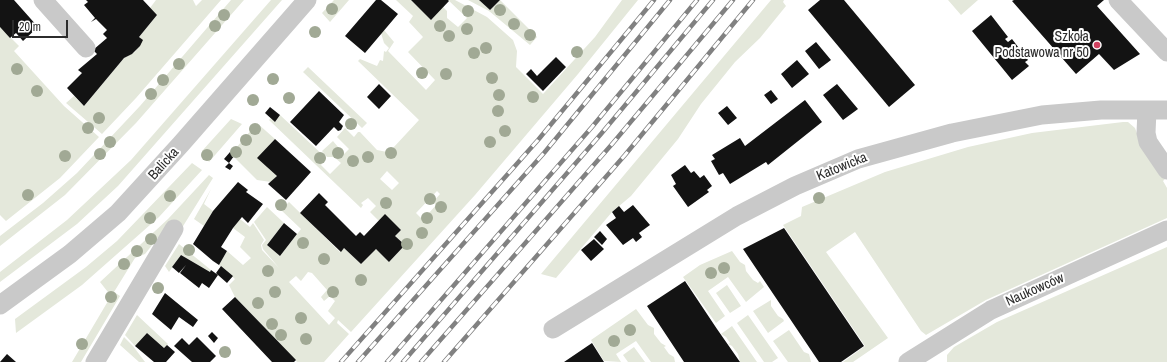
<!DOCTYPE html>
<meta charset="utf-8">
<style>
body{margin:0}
#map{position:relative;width:1167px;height:362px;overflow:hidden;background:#fff;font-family:"Archivo Narrow",sans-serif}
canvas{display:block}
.scale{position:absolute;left:12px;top:20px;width:56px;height:18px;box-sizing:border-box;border:2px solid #2c2c2c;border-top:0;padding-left:5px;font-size:12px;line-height:14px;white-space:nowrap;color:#2c2c2c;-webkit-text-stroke:3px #fff;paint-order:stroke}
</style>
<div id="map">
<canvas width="1167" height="362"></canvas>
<div class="scale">20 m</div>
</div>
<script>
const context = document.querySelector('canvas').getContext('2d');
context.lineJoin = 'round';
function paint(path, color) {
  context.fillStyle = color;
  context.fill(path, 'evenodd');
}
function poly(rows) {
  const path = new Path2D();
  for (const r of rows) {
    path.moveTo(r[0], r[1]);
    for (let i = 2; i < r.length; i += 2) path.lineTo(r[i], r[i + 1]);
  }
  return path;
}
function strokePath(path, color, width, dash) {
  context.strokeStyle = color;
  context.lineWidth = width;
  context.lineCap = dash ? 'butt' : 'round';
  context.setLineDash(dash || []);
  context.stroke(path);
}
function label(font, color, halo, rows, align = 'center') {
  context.font = font + ' "Archivo Narrow",sans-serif';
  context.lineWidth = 4;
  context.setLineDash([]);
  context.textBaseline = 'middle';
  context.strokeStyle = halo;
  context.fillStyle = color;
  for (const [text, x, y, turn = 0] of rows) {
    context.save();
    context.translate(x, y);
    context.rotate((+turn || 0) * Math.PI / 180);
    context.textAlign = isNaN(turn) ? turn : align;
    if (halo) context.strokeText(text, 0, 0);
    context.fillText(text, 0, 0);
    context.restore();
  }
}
const green = poly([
 [156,0,193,0,196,6,202,0,221,0,136,98,102,134,66,103,74,96,84,106,124,58,135,52,142,40,139,37,157,15,150,8],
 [231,0,244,0,136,123,65,195,0,246,0,236,43,203,77,173,140,106],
 [271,0,282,0,118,186,77,224,0,282,0,272,67,220,131,160],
 [334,0,349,0,330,22,322,13],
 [396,0,411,0,431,19,443,7,447,11,447,18,458,27,467,18,448,0,455,0,487,17,513,40,517,51,516,67,543,94,595,37,622,0,638,0,578,74,475,195,351,332,338,320,337,323,349,334,324,362,297,362,235,297,229,285,235,279,219,265,227,251,243,265,251,258,240,247,245,237,233,228,240,219,250,227,253,223,264,240,261,245,262,250,279,268,263,249,262,245,266,240,254,222,267,207,284,223,267,245,280,256,301,229,281,210,289,202,340,252,344,248,361,264,376,249,389,262,405,245,395,236,401,230,385,215,379,221,370,212,376,206,368,198,361,203,363,205,361,208,269,120,271,118,275,122,280,115,326,158,321,165,330,174,341,163,334,157,327,157,322,151,333,141,344,154,349,149,337,137,345,128,354,137,358,132,360,132,377,150,387,152,393,148,419,120,358,61,360,59,377,66,380,60,383,61,384,51,386,52,389,48,384,43,381,33,384,30,394,42,388,51,426,90,435,80,408,52,423,37,409,22,413,16],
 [387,171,399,183,392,190,380,179],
 [437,191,440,194,433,202,436,205,423,220,416,213],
 [308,272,312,273,327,290,321,297,324,301,330,296,335,301,328,311,335,318,329,325,289,282,296,276,301,281],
 [468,0,479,0,490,10,500,0,537,37,530,45,489,11],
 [771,0,784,0,783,2,786,6,760,38,735,62,701,104,678,139,631,196,612,212,556,278,541,274],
 [948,0,978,0,961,15],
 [0,27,19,46,14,51,64,106,99,137,60,178,6,221,0,215],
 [308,67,367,123,362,128,303,72],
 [231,119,242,124,209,162,202,151],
 [1123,122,1128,122,1135,128,1139,139,1165,179,1163,181,1167,188,1167,218,986,300,926,335,921,331,855,232,826,252,888,338,853,362,843,362,865,346,783,225,801,216,802,207,885,172,968,147,1032,133],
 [257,123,275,139,258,158,277,176,271,182,257,180,231,154],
 [192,163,202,170,159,217,82,285,16,333,15,319,86,267,117,241],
 [209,175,213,178,180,231,169,224,145,254,135,258,114,292,120,296,81,362,72,362,111,296,100,282,168,219],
 [211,189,204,204,213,211,204,226,194,219],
 [179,244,211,270,210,272,181,255,169,272,165,266],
 [1167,247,1167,362,947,362,947,355,954,347,997,322],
 [732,251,740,262,745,265,746,271,753,280,758,283,760,281,764,287,746,302,728,277,708,291,725,316,716,323,683,277,700,265],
 [727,285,741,306,730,313,716,293],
 [771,300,771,306,778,316,783,319,784,321,768,333,753,311],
 [636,309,648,325,654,328,654,334,661,343,666,346,664,347,669,354,674,357,675,362,651,362,636,341,616,354,621,362,604,361,591,340],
 [137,315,168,344,164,348,147,333,135,346,125,335],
 [748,315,778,358,772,362,764,362,737,323],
 [732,326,757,362,740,362,738,354,732,346,728,344,730,343,726,337,721,334],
 [789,330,804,352,809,354,811,362,788,362,773,341],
 [124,337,133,346,145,362,139,362,120,345],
 [634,347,645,362,628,362,623,355]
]);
const building = poly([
 [0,0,14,0,38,27,23,41,16,33,10,38,0,27],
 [86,0,143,0,157,15,139,37,143,40,140,46,132,54,124,58,84,106,67,88,82,73,78,70,97,54,93,50,107,38,103,34,107,30,96,19,91,22,95,18,84,5,88,2],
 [376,0,381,0,398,14,365,53,345,36],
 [411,0,448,0,449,1,431,20],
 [479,0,500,0,490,10],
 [820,0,844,0,915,85,889,107,808,10],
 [1014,0,1104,0,1097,6,1140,54,1114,70,1099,54,1076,74,1012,1],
 [991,15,1008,37,1005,39,1008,42,1012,39,1028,60,1025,62,1029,66,1012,80,972,31],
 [816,42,831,60,819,69,805,51],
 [556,57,566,67,543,91,526,74,531,69,537,76],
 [797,60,809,74,792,88,781,74],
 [379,84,391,96,379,109,367,97],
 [837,84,858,109,843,120,823,95],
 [771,90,778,99,771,104,764,95],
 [319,91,344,115,339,122,343,126,341,130,338,131,334,127,316,146,290,122],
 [805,100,822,122,768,165,766,162,730,184,723,173,719,175,711,161,715,159,712,155,740,138,745,146],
 [727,106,737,118,728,125,718,113],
 [270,107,280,115,275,122,265,113],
 [275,139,311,172,286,200,268,184,277,176,257,158],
 [230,152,234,156,229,163,233,166,230,170,225,167,229,163,224,159],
 [685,165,691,173,694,171,700,178,704,175,712,186,707,190,709,192,688,207,673,186,676,184,671,175],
 [238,182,248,190,246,192,263,204,248,223,242,217,233,228,221,247,227,251,219,265,213,261,193,244,213,211],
 [319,193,328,202,325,205,356,236,360,232,364,236,385,214,401,230,395,236,405,245,389,262,376,249,361,264,344,248,341,252,300,213],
 [633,205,650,225,639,233,642,237,636,242,633,238,623,245,606,225,616,218,612,212,619,206,624,212],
 [284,223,297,234,280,256,267,245],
 [784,228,864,346,841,362,819,362,743,249],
 [600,231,607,239,602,245,594,237],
 [594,239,604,249,591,261,581,250],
 [181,255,210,272,211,270,218,275,216,273,221,266,233,276,227,283,218,275,209,288,202,283,199,288,180,273,186,265,179,273,172,267],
 [685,281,717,329,740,362,684,362,647,306],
 [165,293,198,320,193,327,179,317,171,330,152,314],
 [235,297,296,360,294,362,272,362,222,309],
 [212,332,218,338,214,343,208,336],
 [147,333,164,348,167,345,175,352,166,362,154,362,135,346],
 [197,337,216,356,210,362,192,362,174,346,182,338,189,345],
 [592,343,604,362,564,362],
 [7,354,16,362,0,362]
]);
const minor = poly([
 [43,0,86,48],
 [1118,0,1167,52],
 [1147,110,1146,133,1148,142,1167,170],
 [0,305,70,254,118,213,181,144,307,0],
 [553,329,737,216,795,186,858,159,952,133,1042,115,1101,110,1167,110],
 [95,362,174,229],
 [908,362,991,310,1167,230]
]);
const rail = poly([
 [341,362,538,140,654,0],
 [358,362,544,153,670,0],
 [387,362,592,127,697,0],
 [403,362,601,134,713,0],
 [421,362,613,143,733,0],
 [444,362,625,155,753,0]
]);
const trees = [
 [332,9],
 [500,10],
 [468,11],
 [224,15],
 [514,24],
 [215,26],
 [440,26],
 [467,29],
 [315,32],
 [530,35],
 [449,36],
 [486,48],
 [577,52],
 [474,53],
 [179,64],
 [17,69],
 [422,73],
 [446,74],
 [492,78],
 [273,79],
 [163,80],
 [37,91],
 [151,94],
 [499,95],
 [533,97],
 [289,98],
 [253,100],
 [498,111],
 [99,118],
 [351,124],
 [88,128],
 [255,129],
 [505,131],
 [246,140],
 [110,142],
 [490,142],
 [236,152],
 [338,153],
 [391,153],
 [100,154],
 [207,155],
 [65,156],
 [368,157],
 [320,158],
 [353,161],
 [28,195],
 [170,196],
 [819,198],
 [430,199],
 [386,203],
 [281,205],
 [441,207],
 [150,218],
 [427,218],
 [422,233],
 [151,239],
 [303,243],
 [407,244],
 [189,250],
 [137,251],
 [324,259],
 [124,264],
 [724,268],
 [268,271],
 [711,273],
 [361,280],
 [158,288],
 [275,292],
 [333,292],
 [111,297],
 [258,303],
 [301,318],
 [272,324],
 [630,330],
 [281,335],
 [306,339],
 [614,341],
 [82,344],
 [225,352]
];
const markers = [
 [1097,45,4,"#d0415f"]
];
const poiNames = [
 ["Szkoła",1089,37],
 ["Podstawowa nr 50",1089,53]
];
const streetNames = [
 ["Balicka",164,164,-48],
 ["Katowicka",842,167,-22],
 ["Naukowców",1035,290,-24]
];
paint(green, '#e4e8db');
paint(building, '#131313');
strokePath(minor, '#c9c9c9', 19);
strokePath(rail, '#818181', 4.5);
strokePath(rail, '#fff', 3, [9]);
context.fillStyle = '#a1a995';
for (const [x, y] of trees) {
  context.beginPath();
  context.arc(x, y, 6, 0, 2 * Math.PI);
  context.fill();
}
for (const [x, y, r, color] of markers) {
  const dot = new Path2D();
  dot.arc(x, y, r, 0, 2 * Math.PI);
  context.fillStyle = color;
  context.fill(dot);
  strokePath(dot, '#fff', 1.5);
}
label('14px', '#2c2c2c', '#fff', poiNames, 'right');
label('14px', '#2c2c2c', '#fff', streetNames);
</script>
